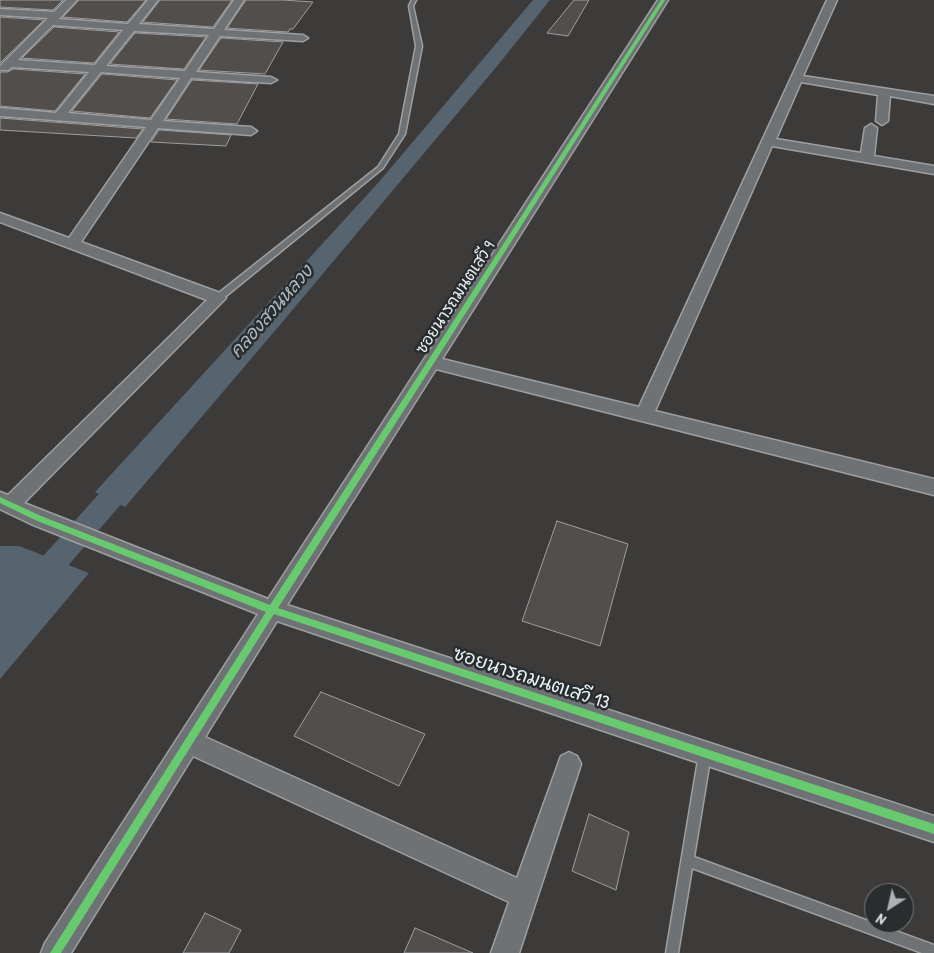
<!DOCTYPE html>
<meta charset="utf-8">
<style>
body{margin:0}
#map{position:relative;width:934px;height:953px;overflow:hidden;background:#3d3b3a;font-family:"Patrick Hand",sans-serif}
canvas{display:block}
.north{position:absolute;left:864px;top:883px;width:50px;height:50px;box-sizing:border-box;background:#2a2d2e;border:1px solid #767b7f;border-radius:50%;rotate:215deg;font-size:14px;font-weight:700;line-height:20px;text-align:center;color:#e8f1f8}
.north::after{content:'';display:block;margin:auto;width:18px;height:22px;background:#acb1b6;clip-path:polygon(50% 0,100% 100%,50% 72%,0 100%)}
</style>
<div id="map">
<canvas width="934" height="953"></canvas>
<div class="north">N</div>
</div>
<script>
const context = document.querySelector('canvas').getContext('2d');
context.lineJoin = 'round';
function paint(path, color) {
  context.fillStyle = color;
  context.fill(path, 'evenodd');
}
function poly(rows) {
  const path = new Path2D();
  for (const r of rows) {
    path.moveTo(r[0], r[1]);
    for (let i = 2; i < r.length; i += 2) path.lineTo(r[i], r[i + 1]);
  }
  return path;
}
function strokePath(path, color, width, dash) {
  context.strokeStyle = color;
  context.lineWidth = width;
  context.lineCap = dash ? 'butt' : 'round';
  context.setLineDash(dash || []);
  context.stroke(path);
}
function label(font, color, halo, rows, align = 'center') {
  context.font = font + ' "Patrick Hand","Playpen Sans Thai",sans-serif';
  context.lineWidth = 5;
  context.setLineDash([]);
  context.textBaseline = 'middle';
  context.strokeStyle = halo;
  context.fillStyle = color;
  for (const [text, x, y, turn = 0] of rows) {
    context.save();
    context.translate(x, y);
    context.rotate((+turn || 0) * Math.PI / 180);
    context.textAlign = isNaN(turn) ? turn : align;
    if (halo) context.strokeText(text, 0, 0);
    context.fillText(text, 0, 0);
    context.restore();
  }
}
const water = poly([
 [533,0,550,0,498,65,279,326,125,507,95,492,378,183],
 [0,546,19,546,89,573,0,679]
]);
const canal = poly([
 [132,464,141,467,144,474,141,481,10,633,0,637,0,604,123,467,132,464]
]);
const building = poly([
 [0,0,63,0,53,10,0,7,0,0],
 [79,0,146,0,127,22,63,17,79,0],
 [160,0,232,0,213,27,143,22,160,0],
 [246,0,283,0,313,2,293,29,290,29,288,32,227,28,246,0],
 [574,0,589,0,568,36,547,33,574,0],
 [0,17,44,20,0,63,0,17],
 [54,27,119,32,94,63,22,58,54,27],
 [135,33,206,37,184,69,110,64,135,33],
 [221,38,283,42,265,74,199,70,221,38],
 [13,69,85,74,55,111,0,106,0,72,8,72,13,69],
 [102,74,177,80,150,118,72,111,102,74],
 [192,80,258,84,237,124,166,119,192,80],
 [0,118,143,129,136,138,0,130,0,118],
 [159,130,231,135,226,146,151,142,159,130],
 [557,521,628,544,600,646,522,621,557,521],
 [321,692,425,734,399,786,294,736,321,692],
 [589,814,629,832,616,890,572,871,589,814],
 [205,913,241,930,229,953,183,953,205,913],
 [415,928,473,953,404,953,415,928]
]);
const service = poly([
 [412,0,416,0,413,6,422,46,405,134,383,168,221,300,215,300,215,296,378,167,399,134,416,46,409,6,412,0],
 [705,748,709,750,711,754,694,857,934,945,934,953,922,953,692,868,678,953,666,953,699,754,701,750,705,748]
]);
const minor = poly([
 [66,0,77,0,59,19,128,24,148,0,158,0,139,24,214,29,234,0,244,0,224,30,303,35,308,38,303,41,220,36,196,72,271,77,277,80,271,83,191,78,163,121,251,127,257,131,251,135,158,128,81,242,223,294,226,298,24,503,268,599,658,0,668,0,442,359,639,407,827,0,837,0,803,76,934,96,934,104,890,96,888,121,882,125,876,121,878,95,801,82,776,139,861,153,865,128,871,124,877,128,874,156,934,166,934,174,772,146,655,411,934,479,934,495,436,369,287,605,934,816,934,842,277,621,205,737,517,878,561,756,569,752,577,756,581,764,519,953,491,953,509,902,193,756,71,953,41,953,45,943,258,614,31,524,0,509,0,492,8,495,207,300,0,222,0,213,69,238,146,127,0,116,0,108,56,113,89,72,12,67,8,70,0,70,0,66,48,18,0,15,0,9,54,12,66,0],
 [53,25,123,30,95,65,18,60,53,25],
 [134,31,209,35,185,71,106,66,134,31],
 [101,72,180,78,151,120,68,113,101,72]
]);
const cycleway = poly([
 [661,0,665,0,278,608,934,824,934,834,274,614,61,953,50,953,266,612,35,520,0,503,0,497,41,516,270,605,661,0]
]);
const streetNames = [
 ["ซอยนารถมนตเสวี 9",456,298,-57]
];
const waterNames = [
 ["คลองสวนหลวง",272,312,-49]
];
const nearStreetnames = [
 ["ซอยนารถมนตเสวี 13",531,679,18]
];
paint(water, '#566470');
paint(canal, '#566470');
paint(building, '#524e4c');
strokePath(building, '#9e9fa0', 1);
strokePath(service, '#9e9fa0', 3);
strokePath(minor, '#9e9fa0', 3);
paint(service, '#6f7275');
paint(minor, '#6f7275');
paint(cycleway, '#67ca6e');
label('16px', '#e8f1f8', '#2a2d2e', streetNames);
label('italic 18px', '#aebac4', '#2a2d2e', waterNames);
label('19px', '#e8f1f8', '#2a2d2e', nearStreetnames);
</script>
